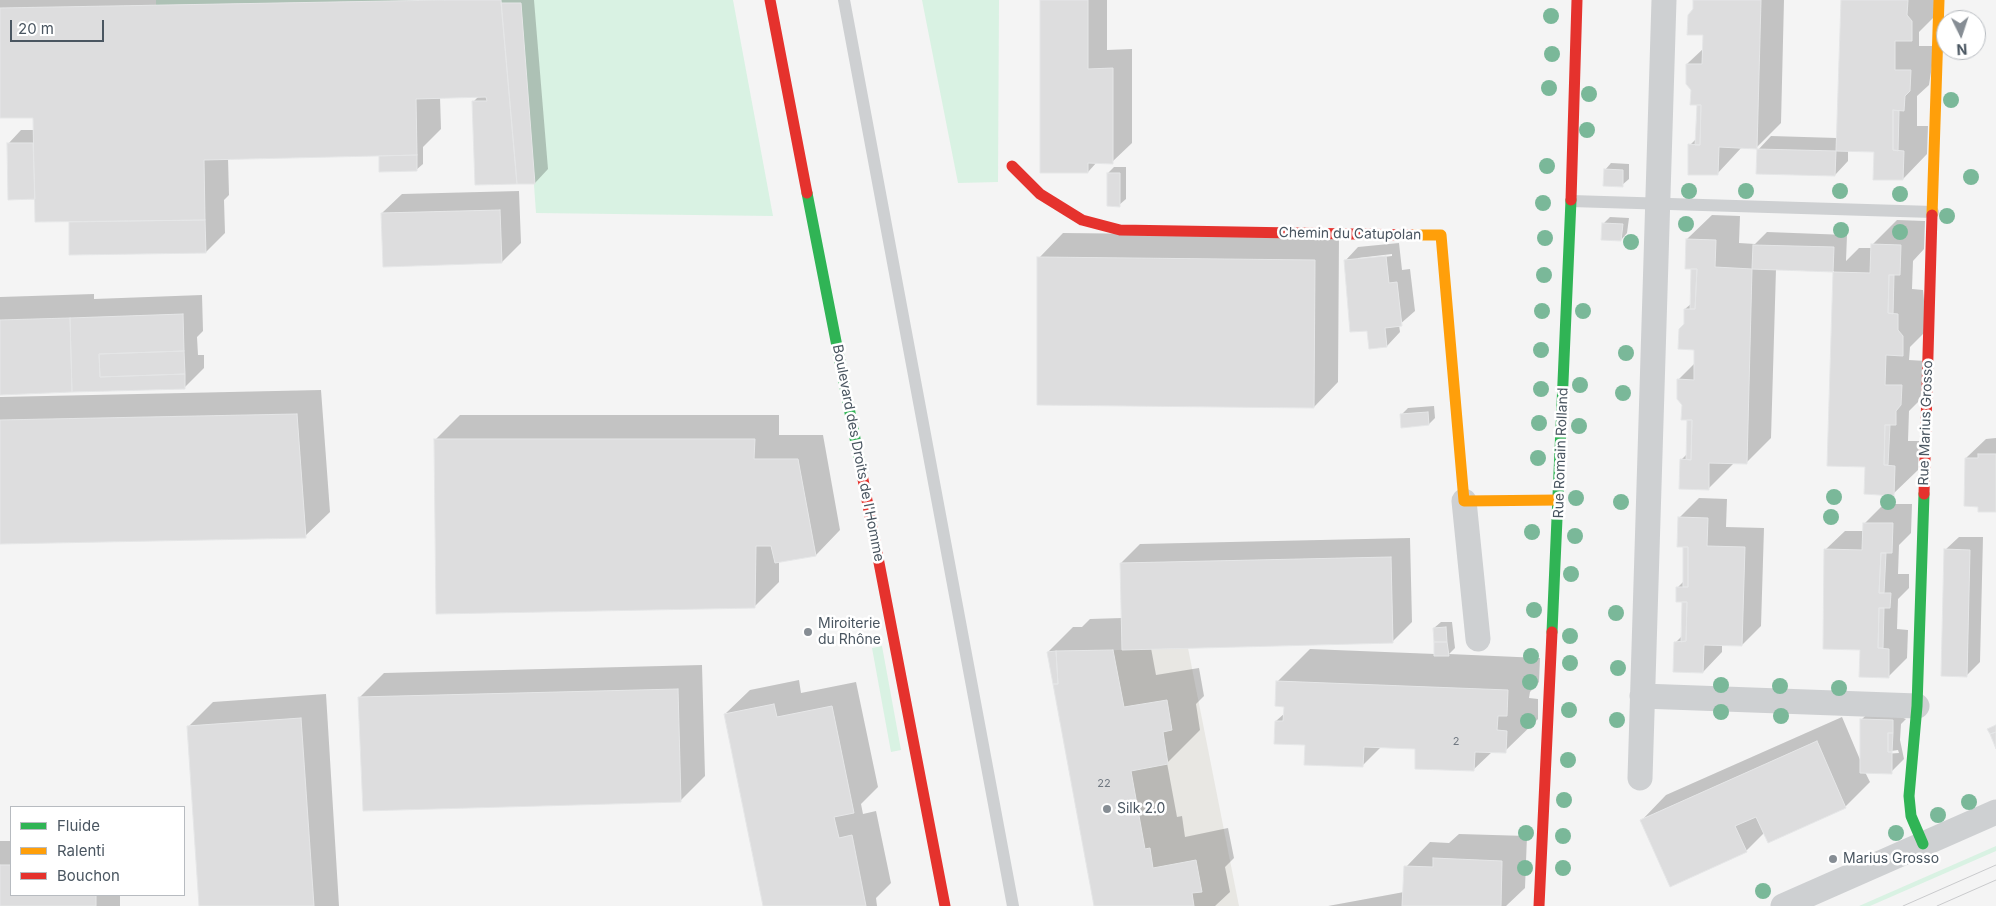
<!DOCTYPE html>
<meta charset="utf-8">
<style>
body{margin:0}
#map{position:relative;width:1996px;height:906px;overflow:hidden;background:#f4f4f4;font-family:Inter,sans-serif}
canvas{display:block}
.legend{position:absolute;left:10px;top:806px;width:175px;height:90px;box-sizing:border-box;background:#fff;border:1px solid #b7bbc0;margin:0;padding:6px 9px;list-style:none;font-size:15px;color:#4a5661}
.legend li{display:flex;align-items:center;gap:10px;height:25px}
.legend b{width:25px;border:1px solid #b7bbc0}
.north{position:absolute;left:1936px;top:10px;width:50px;height:50px;box-sizing:border-box;background:#fff;border:1px solid #b7bbc0;border-radius:50%;rotate:176deg;font-size:14px;font-weight:700;line-height:20px;text-align:center;color:#4a5661}
.north::after{content:'';display:block;margin:auto;width:18px;height:22px;background:#868d94;clip-path:polygon(50% 0,100% 100%,50% 72%,0 100%)}
.scale{position:absolute;left:10px;top:20px;width:94px;height:22px;box-sizing:border-box;border:2px solid #4a5661;border-top:0;padding-left:6px;font-size:15px;line-height:18px;white-space:nowrap;color:#4a5661;-webkit-text-stroke:4px #fff;paint-order:stroke}
</style>
<div id="map">
<canvas width="1996" height="906"></canvas>
<ul class="legend">
<li><b style="height:6px;background:#30b455"></b>Fluide</li>
<li><b style="height:6px;background:#ff9f0a"></b>Ralenti</li>
<li><b style="height:6px;background:#e5322d"></b>Bouchon</li>
</ul>
<div class="north">N</div>
<div class="scale">20 m</div>
</div>
<script>
const context = document.querySelector('canvas').getContext('2d');
context.lineJoin = 'round';
function paint(path, color) {
  context.fillStyle = color;
  context.fill(path, 'evenodd');
}
function poly(rows) {
  const path = new Path2D();
  for (const r of rows) {
    path.moveTo(r[0], r[1]);
    for (let i = 2; i < r.length; i += 2) path.lineTo(r[i], r[i + 1]);
  }
  return path;
}
function strokePath(path, color, width, dash) {
  context.strokeStyle = color;
  context.lineWidth = width;
  context.lineCap = dash ? 'butt' : 'round';
  context.setLineDash(dash || []);
  context.stroke(path);
}
function label(font, color, halo, rows, align = 'center') {
  context.font = font + ' Inter,sans-serif';
  context.lineWidth = 5;
  context.setLineDash([]);
  context.textBaseline = 'middle';
  context.strokeStyle = halo;
  context.fillStyle = color;
  for (const [text, x, y, turn = 0] of rows) {
    context.save();
    context.translate(x, y);
    context.rotate((+turn || 0) * Math.PI / 180);
    context.textAlign = isNaN(turn) ? turn : align;
    if (halo) context.strokeText(text, 0, 0);
    context.fillText(text, 0, 0);
    context.restore();
  }
}
const commercial = poly([
 [1188,648,1239,906,1094,906,1047,652]
]);
const green = poly([
 [156,0,445,0,156,5],
 [501,0,733,0,773,216,536,213,521,3,501,3],
 [922,0,999,0,998,182,958,183],
 [882,646,901,750,891,752,872,648],
 [1996,846,1996,851,1870,906,1859,906]
]);
const shadow = poly([
 [0,0,534,0,548,169,535,183,473,102,479,96,440,97,441,129,423,147,423,164,416,170,380,171,380,155,228,158,229,195,224,200,225,233,206,252,70,223,72,221,36,196,8,144,21,130,34,130,34,117,0,117],
 [1042,0,1107,0,1107,50,1132,49,1132,143,1112,162,1097,162,1088,172],
 [1694,0,1784,0,1781,123,1756,148,1742,147,1717,174,1690,145,1697,138,1698,106,1687,64,1704,48,1704,34,1694,10],
 [1842,0,1936,0,1936,15,1919,32,1919,46,1935,46,1929,85,1917,96,1917,126,1928,126,1927,154,1903,179,1875,151,1848,150,1848,161,1835,175,1758,150,1771,136,1837,138],
 [1611,163,1629,164,1629,179,1622,185,1605,170],
 [1114,167,1126,167,1126,199,1119,205,1108,173],
 [519,191,521,243,502,262,382,213,402,194],
 [1712,215,1740,216,1739,243,1755,244,1767,232,1847,235,1846,261,1859,248,1872,248,1872,245,1897,220,1925,221,1924,249,1913,261,1912,289,1923,290,1927,330,1910,347,1909,360,1926,361,1920,400,1909,411,1908,441,1919,441,1918,470,1893,494,1866,466,1828,465,1834,271,1776,269,1771,438,1747,462,1733,462,1733,464,1708,489,1681,460,1688,453,1689,419,1683,404,1678,380,1695,363,1696,349,1685,324,1685,309,1692,303,1693,270,1687,239],
 [1610,217,1629,218,1627,233,1621,240,1603,224],
 [1063,233,1339,236,1338,382,1314,407,1039,258],
 [1399,243,1402,270,1410,269,1415,311,1399,325,1400,332,1387,346,1345,261,1358,247],
 [1392,254,1392,256,1358,260,1358,258],
 [94,294,94,299,202,295,203,331,197,337,198,355,204,355,204,368,185,387,0,394,0,297],
 [321,390,330,512,305,536,0,543,0,397],
 [1434,406,1435,418,1429,424,1401,415,1408,408],
 [460,415,779,415,779,435,823,435,840,530,816,555,779,561,779,582,754,607,435,440],
 [1996,438,1996,511,1966,458,1986,439],
 [1699,498,1727,499,1726,527,1764,528,1761,626,1742,645,1722,645,1722,652,1703,672,1675,643,1682,636,1683,601,1678,587,1684,581,1685,546,1679,518],
 [1884,504,1912,504,1911,533,1899,545,1898,574,1909,574,1909,588,1898,599,1897,629,1908,630,1907,658,1888,677,1861,648,1825,550,1845,531,1864,531,1865,523],
 [1959,537,1983,537,1980,662,1966,676,1945,550],
 [1410,538,1412,622,1392,642,1151,648,1156,675,1199,668,1204,696,1196,704,1200,730,1167,763,1177,817,1182,816,1185,837,1228,828,1234,858,1225,867,1230,892,1215,906,1095,906,1048,652,1073,627,1082,627,1090,619,1122,618,1121,563,1140,544],
 [1441,622,1452,622,1455,648,1449,654,1540,658,1539,682,1530,692,1529,698,1538,699,1538,719,1505,751,1493,751,1473,770,1417,748,1382,746,1363,765,1306,744,1276,721,1285,713,1285,705,1277,682,1310,649,1435,654,1434,628],
 [702,665,705,776,680,801,360,697,384,673],
 [799,680,801,693,856,682,878,787,861,804,863,814,876,811,891,883,876,898,877,906,765,906,725,714,750,690],
 [326,694,339,906,200,906,189,726,213,702],
 [1875,707,1906,719,1901,724,1900,740,1904,759,1891,772,1865,772,1870,782,1845,807,1765,832,1746,851,1642,820,1666,795,1842,717,1861,762,1861,720],
 [1898,750,1899,753,1884,754,1884,752],
 [1459,834,1527,836,1525,888,1506,906,1328,906,1404,892,1406,867,1430,842,1449,843],
 [0,841,11,841,11,895,120,895,120,906,0,906]
]);
const building = poly([
 [445,0,501,0,517,184,475,185,472,101,487,101,486,97,416,99,417,155,204,160,205,220,35,222,33,118,0,118,0,8,445,0],
 [1040,0,1088,0,1088,69,1113,68,1113,164,1088,163,1088,173,1040,173,1040,0],
 [1693,0,1761,0,1757,149,1719,147,1718,175,1688,175,1688,144,1700,145,1701,105,1690,105,1691,90,1686,84,1686,64,1702,64,1703,35,1687,35,1688,15,1693,9,1693,0],
 [1841,0,1908,0,1907,15,1912,21,1912,41,1895,41,1895,70,1911,70,1910,91,1905,96,1904,111,1893,110,1893,150,1904,151,1903,180,1873,180,1874,152,1836,151,1841,0],
 [501,3,521,3,535,184,517,184,501,3],
 [1697,105,1701,105,1700,145,1695,145,1697,105],
 [1893,110,1899,111,1898,151,1893,150,1893,110],
 [7,143,33,143,35,199,8,200,7,143],
 [1757,149,1836,151,1835,176,1756,174,1757,149],
 [417,155,417,171,379,172,379,156,417,155],
 [1604,169,1623,170,1623,187,1603,186,1604,169],
 [1107,173,1120,173,1120,207,1107,206,1107,173],
 [500,210,502,263,383,267,381,213,500,210],
 [205,220,206,253,69,255,69,222,205,220],
 [1602,223,1623,224,1621,241,1601,240,1602,223],
 [1686,239,1716,240,1715,267,1752,269,1747,464,1709,463,1709,490,1679,489,1680,459,1691,460,1692,420,1681,420,1682,405,1677,399,1677,379,1694,380,1694,350,1678,349,1679,329,1684,324,1684,309,1695,309,1697,269,1685,269,1686,239],
 [1871,244,1901,245,1900,275,1889,275,1888,313,1898,314,1898,330,1903,336,1903,356,1886,355,1885,385,1902,385,1901,405,1896,411,1896,425,1885,425,1884,465,1895,466,1894,496,1864,494,1865,467,1827,466,1833,272,1870,273,1871,244],
 [1753,245,1834,247,1833,272,1752,269,1753,245],
 [1386,256,1389,283,1397,282,1402,326,1385,328,1387,347,1369,349,1367,331,1350,332,1344,260,1386,256],
 [1037,257,1315,260,1314,408,1037,405,1037,257],
 [1691,269,1697,269,1695,309,1690,309,1691,269],
 [1889,275,1894,275,1893,314,1888,313,1889,275],
 [183,314,184,351,99,354,100,377,185,374,185,389,72,392,70,318,183,314],
 [70,318,72,392,0,395,0,320,70,318],
 [184,351,185,374,100,377,99,354,184,351],
 [1428,412,1429,425,1401,428,1400,414,1428,412],
 [297,414,306,538,0,544,0,420,297,414],
 [1687,420,1692,420,1691,460,1686,459,1687,420],
 [1885,425,1890,425,1888,465,1884,465,1885,425],
 [434,439,755,439,754,459,798,459,816,556,775,563,771,546,756,546,755,608,436,614,434,439],
 [1978,454,1996,454,1996,512,1978,512,1978,507,1964,506,1965,458,1978,458,1978,454],
 [1678,517,1708,518,1707,546,1745,547,1742,646,1704,645,1703,673,1673,672,1674,642,1686,641,1687,602,1676,602,1676,587,1688,587,1688,547,1677,547,1678,517],
 [1863,523,1893,523,1892,553,1881,553,1879,593,1891,593,1890,608,1879,608,1878,648,1889,649,1889,678,1859,677,1860,650,1823,649,1824,549,1862,550,1863,523],
 [1683,547,1688,547,1688,587,1683,587,1683,547],
 [1944,549,1970,550,1967,677,1941,676,1944,549],
 [1881,553,1886,553,1884,593,1879,593,1881,553],
 [1391,557,1393,643,1122,650,1120,563,1391,557],
 [1682,602,1687,602,1686,641,1681,642,1682,602],
 [1879,608,1884,608,1883,648,1878,648,1879,608],
 [1446,627,1447,642,1434,642,1433,628,1446,627],
 [1434,642,1447,642,1449,656,1434,656,1434,642],
 [1113,650,1124,707,1167,700,1172,730,1163,732,1168,764,1131,771,1145,849,1150,848,1153,868,1196,860,1202,892,1192,893,1194,906,1094,906,1053,684,1058,684,1056,651,1113,650],
 [1056,651,1058,684,1053,684,1047,652,1056,651],
 [1276,681,1508,690,1507,716,1498,716,1497,730,1507,731,1506,753,1475,752,1474,771,1415,769,1415,749,1364,747,1363,767,1304,765,1305,745,1274,744,1275,721,1283,721,1284,707,1275,706,1276,681],
 [678,689,681,802,363,811,358,697,678,689],
 [774,704,777,717,832,706,854,813,834,817,839,838,852,835,866,906,763,906,724,714,774,704],
 [301,718,314,906,199,906,187,726,301,718],
 [1860,719,1893,720,1893,733,1888,733,1888,752,1892,752,1892,774,1860,773,1860,719],
 [1996,725,1996,732,1990,734,1987,729,1996,725],
 [1996,732,1996,749,1990,734,1996,732],
 [1888,733,1893,733,1892,752,1888,752,1888,733],
 [1817,741,1846,808,1768,843,1756,817,1735,826,1747,852,1670,887,1640,820,1817,741],
 [1433,858,1502,861,1501,906,1402,906,1404,866,1433,867,1433,858],
 [0,865,11,865,11,895,96,895,96,906,0,906,0,865]
]);
const lane = poly([
 [844,0,1013,906],
 [1571,201,1933,212]
]);
const street = poly([
 [1464,501,1478,639],
 [1642,696,1917,706],
 [1640,778,1664,0],
 [1783,906,1996,812]
]);
const fast = poly([
 [807,193,861,469],
 [1552,632,1571,200],
 [1923,844,1911,816,1909,796,1917,706,1924,494]
]);
const slow = poly([
 [1932,215,1939,0],
 [1412,235,1441,235,1464,501,1559,500]
]);
const jam = poly([
 [770,0,807,193],
 [1012,166,1040,194,1082,220,1120,230,1412,235],
 [1571,200,1577,0],
 [861,469,945,906],
 [1924,494,1932,215],
 [1539,906,1552,632]
]);
const tram = poly([
 [1903,906,1996,865],
 [1937,906,1996,880]
]);
const trees = [
 [1551,16],
 [1552,54],
 [1549,88],
 [1589,94],
 [1951,100],
 [1587,130],
 [1547,166],
 [1971,177],
 [1689,191],
 [1746,191],
 [1840,191],
 [1900,194],
 [1543,203],
 [1947,216],
 [1686,224],
 [1841,230],
 [1900,232],
 [1545,238],
 [1631,242],
 [1544,275],
 [1542,311],
 [1583,311],
 [1541,350],
 [1626,353],
 [1580,385],
 [1541,389],
 [1623,393],
 [1539,423],
 [1579,426],
 [1538,458],
 [1834,497],
 [1576,498],
 [1621,502],
 [1888,502],
 [1831,517],
 [1532,532],
 [1575,536],
 [1571,574],
 [1534,610],
 [1616,613],
 [1570,636],
 [1531,656],
 [1570,663],
 [1618,668],
 [1530,682],
 [1721,685],
 [1780,686],
 [1839,688],
 [1569,710],
 [1721,712],
 [1781,716],
 [1617,720],
 [1528,721],
 [1568,760],
 [1564,800],
 [1969,802],
 [1938,815],
 [1526,833],
 [1896,833],
 [1563,836],
 [1525,868],
 [1563,868],
 [1763,891]
];
const markers = [
 [808,632,5,"#868d94"],
 [1107,809,5,"#868d94"],
 [1833,859,5,"#868d94"]
];
const numberNames = [
 ["2",1456,742],
 ["22",1104,784]
];
const streetNames = [
 ["Chemin du Catupolan",1350,234,1],
 ["Rue Marius Grosso",1926,423,-88],
 ["Boulevard des Droits de l'Homme",858,453,79],
 ["Rue Romain Rolland",1561,453,-88]
];
const poiNames = [
 ["Miroiterie",818,624],
 ["du Rhône",818,640],
 ["Silk 2.0",1117,809],
 ["Marius Grosso",1843,859]
];
paint(commercial, '#e8e7e3');
paint(green, '#d9f2e3');
paint(shadow, '#0003');
paint(building, '#ddddde');
strokePath(building, '#e5e6e7', 1);
strokePath(lane, '#ced0d2', 12);
strokePath(street, '#ced0d2', 25);
strokePath(fast, '#30b455', 11);
strokePath(slow, '#ff9f0a', 11);
strokePath(jam, '#e5322d', 11);
strokePath(tram, '#c9cacc', 1);
context.fillStyle = '#7ab899';
for (const [x, y] of trees) {
  context.beginPath();
  context.arc(x, y, 8, 0, 2 * Math.PI);
  context.fill();
}
for (const [x, y, r, color] of markers) {
  const dot = new Path2D();
  dot.arc(x, y, r, 0, 2 * Math.PI);
  context.fillStyle = color;
  context.fill(dot);
  strokePath(dot, '#fff', 2);
}
label('11px', '#707881', null, numberNames);
label('14px', '#4a5661', '#fff', streetNames);
label('14px', '#4a5661', '#fff', poiNames, 'left');
</script>
